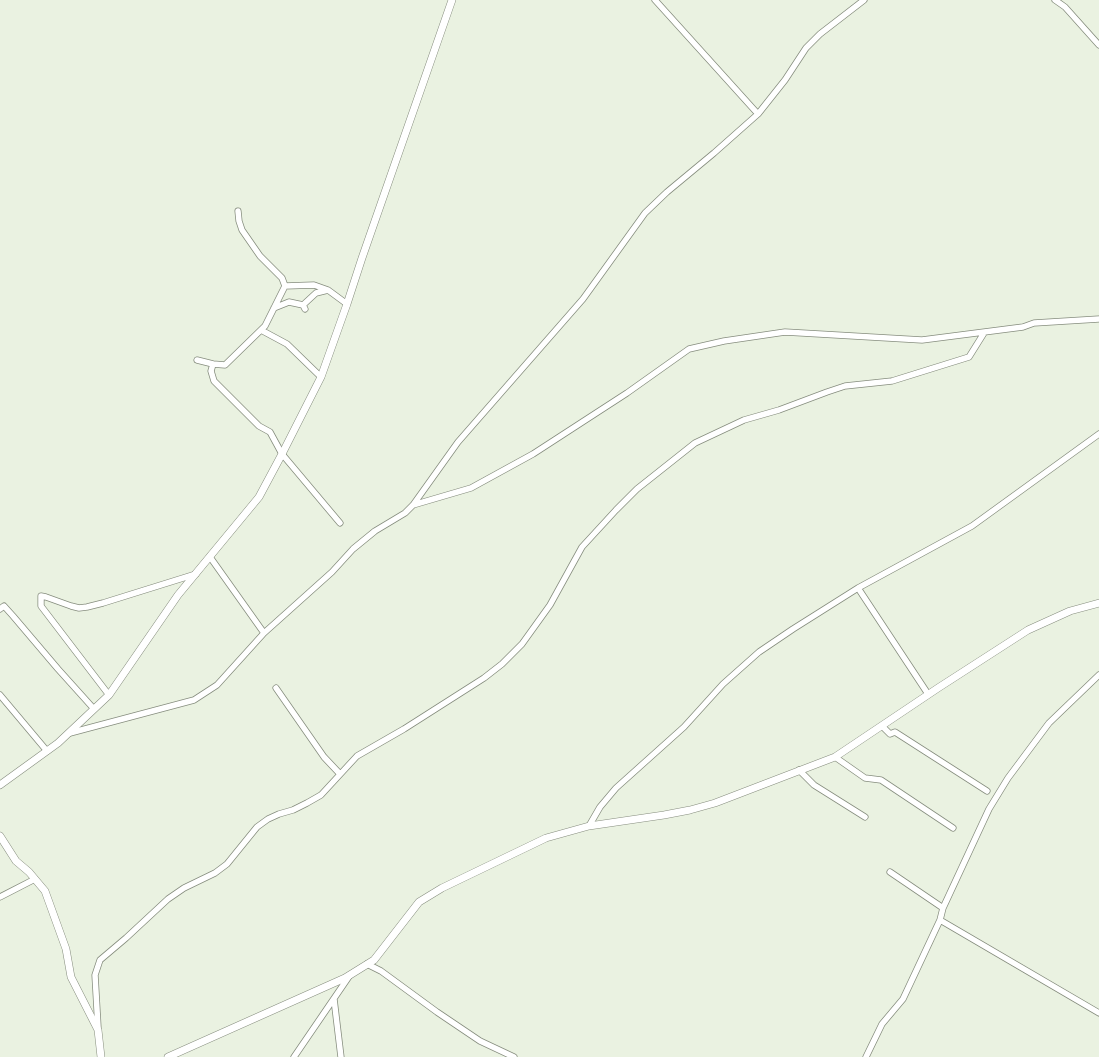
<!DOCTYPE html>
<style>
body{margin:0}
canvas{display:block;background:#eaf2e1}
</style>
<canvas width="1099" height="1057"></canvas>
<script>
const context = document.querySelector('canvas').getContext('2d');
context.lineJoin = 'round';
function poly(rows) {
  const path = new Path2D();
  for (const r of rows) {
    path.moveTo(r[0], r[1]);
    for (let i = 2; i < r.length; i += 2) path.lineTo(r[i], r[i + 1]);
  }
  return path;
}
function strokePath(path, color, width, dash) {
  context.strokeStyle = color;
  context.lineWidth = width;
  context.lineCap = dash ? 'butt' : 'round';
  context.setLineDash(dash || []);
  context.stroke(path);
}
const minor = poly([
 [655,0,758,114],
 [1055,0,1065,7,1099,45],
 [238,211,239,221,242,230,260,256,282,278,285,286,314,285,328,290,347,304],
 [274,308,289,302,303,305],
 [305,309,303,305,316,293,328,290],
 [261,330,287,344,321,377],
 [197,360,213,364,225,365,265,326,285,286],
 [213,364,211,371,214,381,259,426,270,432,282,454,340,523],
 [413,505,471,488,533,454,627,393,689,349,724,341,785,332,922,340,1023,327,1034,323,1099,319],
 [210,557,264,633],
 [858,588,928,694],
 [0,609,4,606,13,616,58,669,94,709],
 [276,688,324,757,340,774],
 [0,695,47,751],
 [109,695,41,606,41,596,46,597,71,606,79,608,87,607,103,603,196,574],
 [882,726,890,734,895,732,987,791],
 [70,733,194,700,217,685,264,633,332,572,353,549,375,531,405,513,413,505,458,442,583,299,645,213,667,192,714,153,758,114,785,80,806,48,820,34,864,0],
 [835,757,865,778,881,780,953,828],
 [799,770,814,785,865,817],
 [589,826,600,807,616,788,684,727,723,684,759,652,793,629,858,588,972,526,1099,434],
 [890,872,943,908],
 [0,897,35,879],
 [940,920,1099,1013],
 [367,964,381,971,437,1012,480,1041,514,1057],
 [334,999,341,1057],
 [98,1027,95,975,100,960,126,938,168,899,184,888,215,873,227,864,257,827,268,819,279,814,293,810,307,803,321,795,357,756,404,729,484,678,502,664,522,644,550,605,582,547,616,510,637,489,695,443,744,420,779,410,827,392,845,386,892,381,969,357,984,333],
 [294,1057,350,975],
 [866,1057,882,1024,903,999,940,920,943,908,989,809,1008,778,1049,723,1099,675]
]);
const tertiary = poly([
 [0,785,58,743,109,695,178,595,259,497,282,454,321,377,347,304,362,258,452,0],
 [0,836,16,861,29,872,45,891,66,949,71,977,98,1030,101,1057],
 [168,1057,345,978,374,960,419,902,442,888,546,838,589,826,664,815,690,810,715,803,835,757,938,688,1028,630,1070,611,1099,603]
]);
strokePath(minor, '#868d7e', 7);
strokePath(tertiary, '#868d7e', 8);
strokePath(minor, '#fff', 5.5);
strokePath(tertiary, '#fff', 7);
</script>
